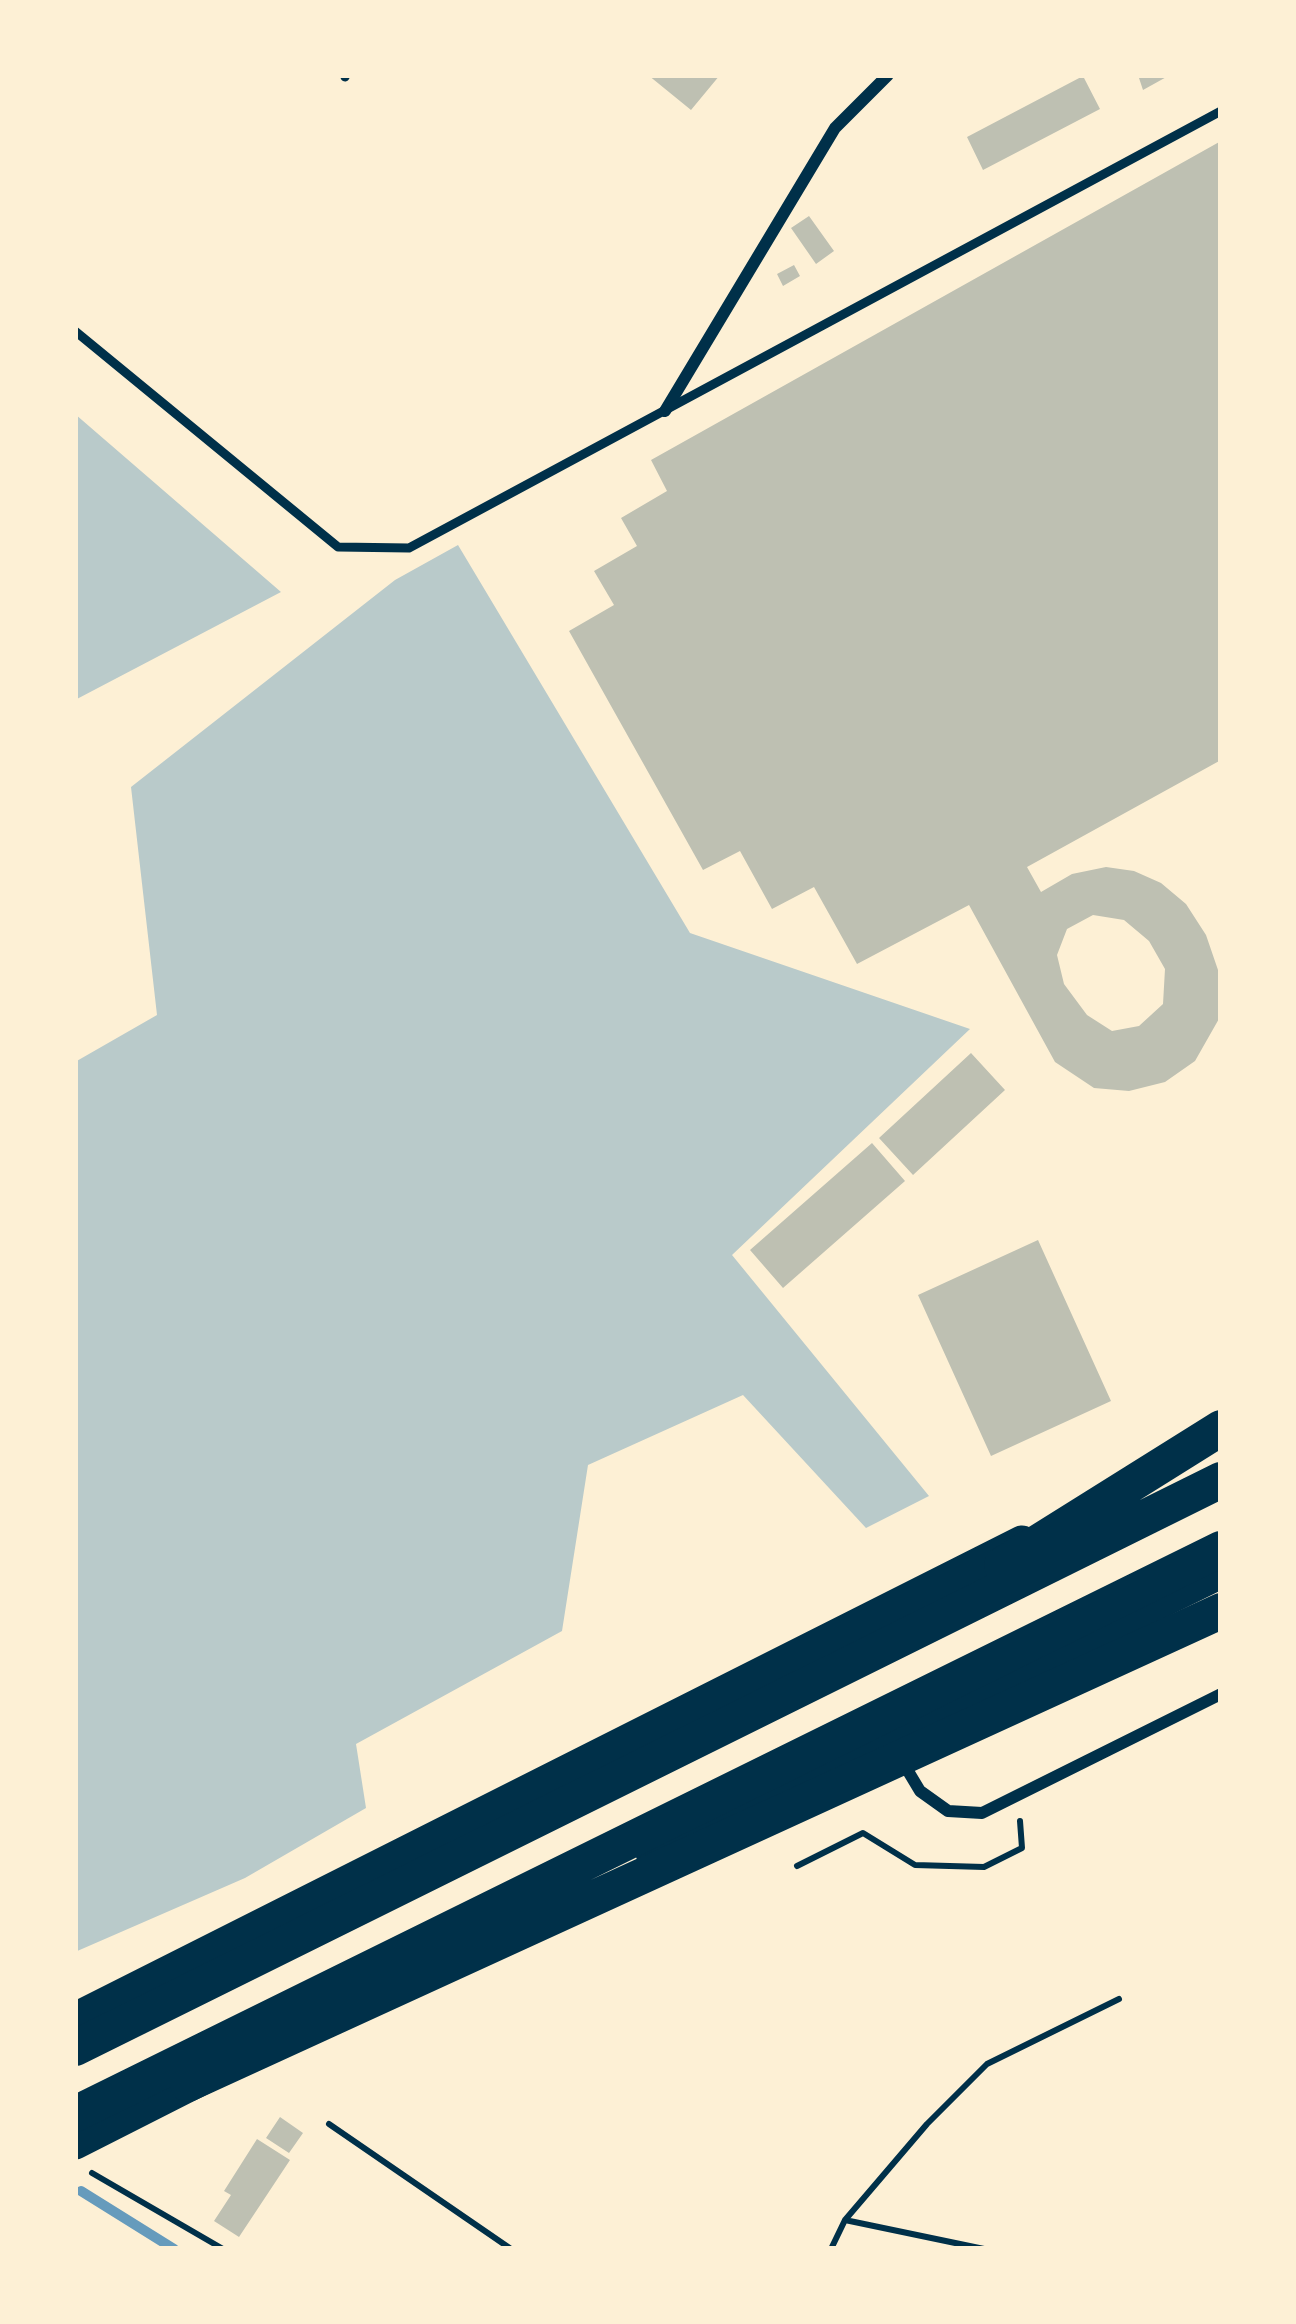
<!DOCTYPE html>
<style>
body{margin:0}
#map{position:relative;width:1296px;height:2324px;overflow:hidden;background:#fdf0d5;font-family:"PT Sans Narrow",sans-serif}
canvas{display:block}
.frame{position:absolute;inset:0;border:78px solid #fdf0d5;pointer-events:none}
</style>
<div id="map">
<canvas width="1296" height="2324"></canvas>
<div class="frame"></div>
</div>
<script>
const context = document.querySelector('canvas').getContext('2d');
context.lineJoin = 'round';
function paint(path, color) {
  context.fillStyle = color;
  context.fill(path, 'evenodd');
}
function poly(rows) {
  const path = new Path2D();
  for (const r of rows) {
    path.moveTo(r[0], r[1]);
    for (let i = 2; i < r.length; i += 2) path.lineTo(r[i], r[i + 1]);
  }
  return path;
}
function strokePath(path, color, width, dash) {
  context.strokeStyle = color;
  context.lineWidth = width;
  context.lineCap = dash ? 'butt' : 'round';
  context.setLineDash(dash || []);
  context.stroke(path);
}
const green = poly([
 [75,414,281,592,75,700],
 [458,545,690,933,970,1029,732,1255,929,1496,866,1528,743,1395,588,1465,562,1631,356,1744,366,1808,245,1878,75,1952,75,1062,157,1015,131,787,395,580]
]);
const stream = poly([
 [81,2191,174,2249]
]);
const building = poly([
 [648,75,720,75,691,110],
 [1138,75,1170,75,1143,90],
 [1083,76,1100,109,983,170,967,137],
 [1221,141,1221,760,1027,867,1041,892,1072,874,1106,867,1134,871,1161,883,1186,904,1206,935,1218,970,1220,1017,1195,1061,1165,1082,1129,1091,1094,1088,1055,1062,969,905,857,964,814,887,772,909,740,851,703,870,569,631,614,605,594,571,637,546,621,518,667,491,651,460],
 [1093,915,1124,920,1149,941,1165,969,1163,1004,1139,1026,1112,1031,1087,1015,1064,984,1057,955,1067,929],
 [809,216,834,251,816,264,791,228],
 [794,265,800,276,783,286,777,274],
 [971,1053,1005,1090,913,1175,879,1138],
 [872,1143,905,1181,783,1288,750,1250],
 [1038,1240,1111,1401,991,1456,918,1295],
 [280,2117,303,2133,289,2153,266,2138],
 [257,2139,290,2160,239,2237,214,2221,231,2195,224,2191]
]);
const path = poly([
 [797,1866,863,1833,915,1865,984,1867,1022,1848,1020,1821],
 [329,2124,511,2249],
 [92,2173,223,2249],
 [845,2220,984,2249],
 [831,2249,845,2220,927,2124,987,2064,1119,1999]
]);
const service = poly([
 [345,77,346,75],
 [75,331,338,547,409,548,1221,111]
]);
const minor = poly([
 [665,411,835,128,888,75],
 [902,1761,920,1791,948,1811,982,1813,1221,1694]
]);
const trunk = poly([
 [652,1853,1221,1572],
 [75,2019,1022,1542],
 [75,2143,209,2075]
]);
const motorway = poly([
 [1002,1565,1221,1428],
 [75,2048,1221,1480],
 [188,2084,1221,1611],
 [75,2114,1221,1549]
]);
paint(green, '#b9caca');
strokePath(stream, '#669bbc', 10);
paint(building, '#bec0b2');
strokePath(path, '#003049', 6);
strokePath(service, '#003049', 9);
strokePath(minor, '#003049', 12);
strokePath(trunk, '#003049', 33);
strokePath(motorway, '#003049', 36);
</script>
